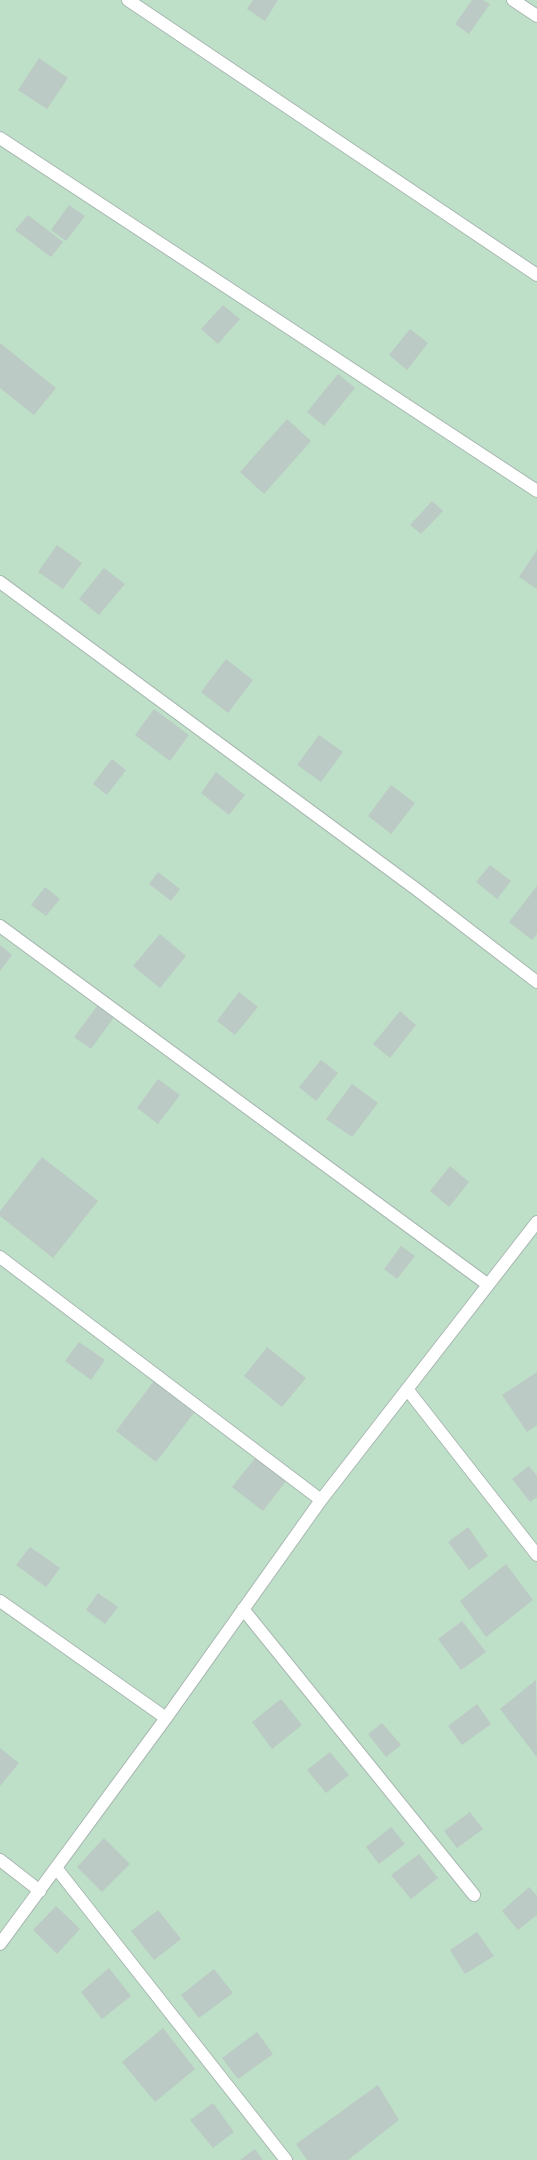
<!DOCTYPE html>
<style>
body{margin:0}
canvas{display:block;background:#e6efeb}
</style>
<canvas width="537" height="2160"></canvas>
<script>
const context = document.querySelector('canvas').getContext('2d');
context.lineJoin = 'round';
function paint(path, color) {
  context.fillStyle = color;
  context.fill(path, 'evenodd');
}
function poly(rows) {
  const path = new Path2D();
  for (const r of rows) {
    path.moveTo(r[0], r[1]);
    for (let i = 2; i < r.length; i += 2) path.lineTo(r[i], r[i + 1]);
  }
  return path;
}
function strokePath(path, color, width, dash) {
  context.strokeStyle = color;
  context.lineWidth = width;
  context.lineCap = dash ? 'butt' : 'round';
  context.setLineDash(dash || []);
  context.stroke(path);
}
const green = poly([
 [0,0,537,0,537,2160,0,2160]
]);
const building = poly([
 [253,0,278,0,265,21,247,9],
 [472,0,483,0,490,4,469,34,455,24],
 [39,58,68,78,47,109,18,90],
 [69,205,85,216,66,241,51,230],
 [28,215,63,242,51,257,15,230],
 [223,305,240,319,218,344,201,329],
 [410,329,428,343,407,370,389,355],
 [0,343,56,388,34,415,0,388],
 [338,374,355,388,324,426,307,412],
 [287,419,311,441,264,494,240,472],
 [432,501,443,511,421,534,410,525],
 [57,545,82,563,63,589,38,572],
 [537,550,537,589,519,577],
 [104,568,125,584,99,615,79,599],
 [226,659,253,680,228,713,201,692],
 [154,709,189,735,170,761,135,735],
 [319,735,343,752,321,782,297,765],
 [112,759,126,770,107,795,93,784],
 [216,772,245,795,229,815,201,793],
 [391,785,415,803,391,834,368,816],
 [490,865,511,881,497,899,476,882],
 [158,872,180,889,171,901,149,884],
 [537,886,537,934,532,940,509,922],
 [45,887,60,899,46,916,31,905],
 [160,934,186,956,160,988,133,966],
 [0,945,12,955,0,971],
 [239,992,258,1007,235,1035,217,1021],
 [98,1005,114,1017,91,1049,74,1037],
 [400,1011,416,1025,390,1058,373,1044],
 [321,1060,338,1073,316,1101,299,1087],
 [158,1079,180,1095,158,1124,137,1108],
 [352,1084,378,1103,352,1137,326,1119],
 [42,1157,98,1201,53,1258,0,1216,0,1211],
 [450,1166,469,1182,449,1207,430,1191],
 [401,1246,415,1256,397,1279,384,1269],
 [79,1342,105,1360,91,1380,65,1361],
 [267,1347,306,1378,282,1407,244,1376],
 [537,1372,537,1425,527,1432,502,1395],
 [154,1381,194,1413,156,1462,116,1431],
 [256,1457,286,1481,263,1511,232,1487],
 [529,1466,537,1476,537,1497,530,1502,512,1479],
 [468,1527,488,1556,469,1570,448,1542],
 [30,1547,60,1568,46,1587,16,1565],
 [506,1564,533,1600,486,1637,460,1601],
 [98,1593,118,1607,105,1624,86,1610],
 [462,1621,486,1652,461,1670,438,1639],
 [536,1680,537,1755,536,1756,500,1709],
 [281,1699,302,1725,272,1749,252,1722],
 [477,1704,491,1724,462,1745,448,1726],
 [382,1723,401,1745,386,1757,368,1734],
 [0,1748,19,1763,0,1786],
 [330,1752,349,1775,326,1793,307,1770],
 [470,1812,483,1829,457,1848,444,1831],
 [391,1827,405,1844,379,1864,366,1847],
 [104,1838,130,1864,102,1892,77,1867],
 [419,1854,438,1878,411,1899,391,1875],
 [529,1887,537,1896,537,1915,518,1930,502,1911],
 [56,1906,80,1929,57,1954,33,1930],
 [158,1910,181,1939,154,1960,131,1931],
 [477,1932,494,1956,465,1974,450,1950],
 [109,1968,131,1996,102,2019,81,1992],
 [214,1969,233,1993,199,2018,181,1995],
 [163,2028,195,2069,155,2102,122,2062],
 [257,2032,273,2054,238,2079,222,2058],
 [378,2085,399,2120,348,2160,307,2160,296,2144],
 [213,2103,234,2132,213,2148,190,2120],
 [255,2149,263,2160,240,2160]
]);
const minor = poly([
 [128,0,537,275],
 [513,0,537,16],
 [0,138,537,491],
 [0,582,416,889,537,982],
 [0,926,487,1284],
 [0,1257,321,1500],
 [407,1389,537,1555],
 [0,1601,166,1718],
 [243,1609,474,1895],
 [0,1860,40,1891],
 [57,1869,286,2160],
 [0,1944,166,1718,321,1500,537,1222]
]);
paint(green, '#bfe0c8');
paint(building, '#bbcac4');
strokePath(minor, '#a8b8b2', 14);
strokePath(minor, '#fff', 12);
</script>
